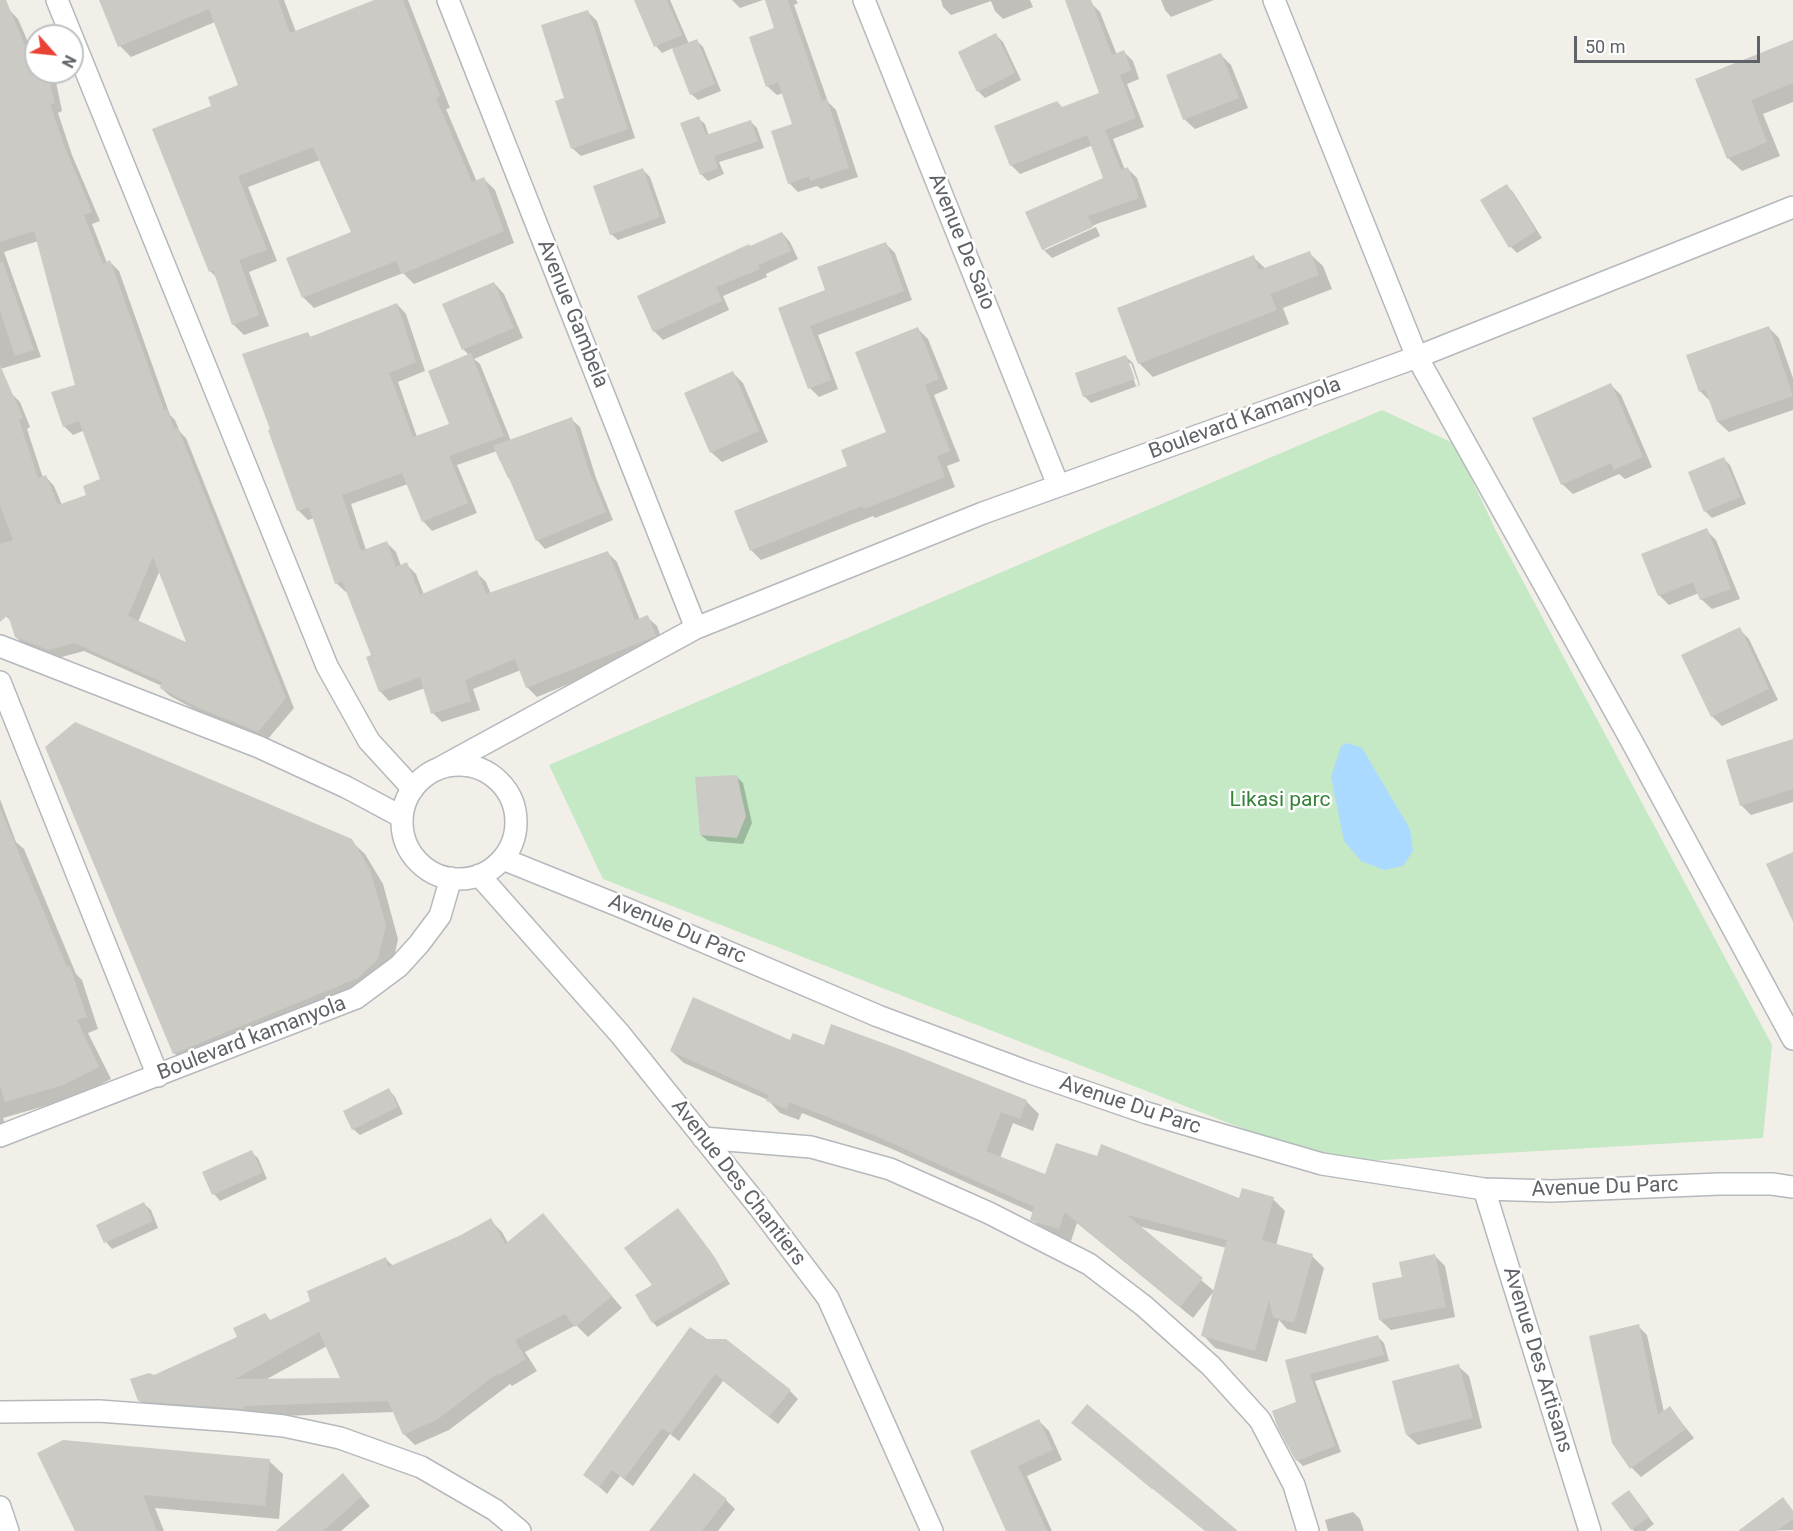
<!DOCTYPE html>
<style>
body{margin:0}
#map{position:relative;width:1793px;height:1531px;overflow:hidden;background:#f1efe8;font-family:Roboto,sans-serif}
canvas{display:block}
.north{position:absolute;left:24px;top:24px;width:60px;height:60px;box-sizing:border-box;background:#fff;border:2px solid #bfc1c3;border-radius:50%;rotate:117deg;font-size:16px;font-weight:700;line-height:24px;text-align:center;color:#5f6368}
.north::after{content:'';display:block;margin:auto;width:21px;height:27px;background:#ea4335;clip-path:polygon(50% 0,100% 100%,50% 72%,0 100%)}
.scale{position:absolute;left:1574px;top:36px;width:186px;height:27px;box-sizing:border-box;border:3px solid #5f6368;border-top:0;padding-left:8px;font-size:18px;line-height:21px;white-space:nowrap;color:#5f6368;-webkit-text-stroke:4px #fff;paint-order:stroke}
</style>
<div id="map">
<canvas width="1793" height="1531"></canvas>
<div class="north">N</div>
<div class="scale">50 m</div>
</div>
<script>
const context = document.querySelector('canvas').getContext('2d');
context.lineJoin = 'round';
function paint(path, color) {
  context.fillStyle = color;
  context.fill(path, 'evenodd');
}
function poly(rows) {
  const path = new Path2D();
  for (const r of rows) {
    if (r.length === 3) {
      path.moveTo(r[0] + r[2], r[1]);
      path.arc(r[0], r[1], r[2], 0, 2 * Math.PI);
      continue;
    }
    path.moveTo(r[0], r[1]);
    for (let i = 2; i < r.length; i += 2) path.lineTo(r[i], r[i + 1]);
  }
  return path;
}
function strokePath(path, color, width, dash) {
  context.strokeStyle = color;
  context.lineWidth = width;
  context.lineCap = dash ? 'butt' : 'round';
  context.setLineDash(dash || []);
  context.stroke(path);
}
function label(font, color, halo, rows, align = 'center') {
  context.font = font + ' Roboto,sans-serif';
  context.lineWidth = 5;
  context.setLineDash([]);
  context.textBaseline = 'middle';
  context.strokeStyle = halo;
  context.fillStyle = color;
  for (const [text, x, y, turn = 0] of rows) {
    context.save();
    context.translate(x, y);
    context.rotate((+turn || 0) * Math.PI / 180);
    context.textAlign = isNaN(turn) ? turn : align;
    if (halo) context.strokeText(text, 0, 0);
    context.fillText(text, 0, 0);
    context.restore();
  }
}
const green = poly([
 [1382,410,1455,444,1496,531,1772,1045,1763,1138,1331,1163,603,879,549,765]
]);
const water = poly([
 [1347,743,1362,748,1410,829,1413,851,1403,866,1384,870,1361,861,1344,841,1331,777,1341,746]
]);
const shadow = poly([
 [0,0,18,19,36,60,36,72,47,73,56,82,62,111,58,113,72,155,100,221,92,224,107,263,110,262,119,271,170,415,175,420,180,432,186,438,294,708,267,740,207,716,170,696,161,688,162,686,84,651,58,658,25,646,16,637,11,621,6,616,0,600,0,398,11,393,20,402,30,427,27,429,43,478,46,477,54,486,62,505,88,496,102,479,85,430,73,435,64,426,77,386,38,241,4,252,41,357,0,369],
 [160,570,189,645,138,622],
 [100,0,284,0,296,32,378,0,408,0,450,108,446,109,477,182,484,179,495,190,514,243,414,284,403,273,314,308,303,297,353,233,320,160,248,187,277,261,249,272,269,326,244,335,233,324,217,278,210,271,213,107,240,86,215,22,131,57,120,46],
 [641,0,670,0,689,44,697,41,703,47,721,91,698,100,691,94,673,48,662,53,656,46,636,2],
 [732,0,763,0,740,8],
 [767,0,796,0,798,3,794,5,828,102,836,110,858,177,821,189,817,186,798,192,789,183,794,125,783,93,777,95,767,86,776,29],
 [941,0,1030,0,1033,7,1003,19,995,11,991,1,951,15,943,7],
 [1161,0,1214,0,1171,17,1165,10],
 [1091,3,1100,12,1117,55,1124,52,1133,61,1139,79,1127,84,1144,127,1113,139,1125,170,1128,169,1137,178,1147,207,1099,223,1045,247,1045,250,1096,227,1100,236,1052,258,1043,249,1027,213,1105,178,1093,145,1020,174,1011,165,996,126,1057,102,1063,109,1101,94,1070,11],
 [588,12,597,21,635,138,581,156,572,148,566,99],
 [996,35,1003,42,1021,80,985,98,978,91],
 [1793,41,1793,102,1763,114,1780,156,1742,171,1728,158,1697,80],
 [1221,55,1231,65,1248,108,1195,129,1184,119],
 [698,118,705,124,709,136,751,122,757,128,764,148,719,162,724,174,708,181,701,174],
 [643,170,650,177,666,223,618,240,611,234],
 [1507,186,1513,192,1542,238,1517,253,1511,247],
 [782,233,790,242,798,259,766,274,767,277,723,296,729,310,663,340,654,331,751,247],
 [886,244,895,253,912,300,818,335,838,389,819,397,810,388,780,309,827,291],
 [1309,253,1323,266,1332,289,1283,308,1289,324,1153,377,1140,364,1119,309,1253,257,1266,269],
 [494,283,504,294,523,338,474,359,480,364,511,441,571,419,580,427,596,478,613,520,545,549,537,540,497,451,457,465,477,513,432,531,423,521,408,484,351,504,366,550,387,543,396,552,401,566,406,564,416,574,424,595,476,572,486,582,491,594,608,553,617,562,640,620,647,617,657,626,664,645,537,697,527,687,521,670,473,689,480,710,442,722,433,713,425,688,389,701,380,691,373,656,348,591,346,592,336,583,314,518,308,520,299,511,270,431,308,334,312,338,397,304,406,314,425,371,398,382,417,437,451,425,469,355,463,349],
 [1769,328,1779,338,1793,378,1793,410,1729,432,1718,422,1710,401,1700,391],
 [918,329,928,339,948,389,934,395,960,461,947,466,955,487,875,518,873,516,761,560,751,550,888,433],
 [1126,357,1133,363,1140,385,1091,403,1084,396],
 [1128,363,1131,363,1139,385,1136,386],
 [733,373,743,383,768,442,722,462,711,452],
 [1611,385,1621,395,1652,467,1625,479,1619,474,1573,494,1562,484],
 [1724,459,1730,465,1746,504,1712,518,1706,512,1690,473],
 [1706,530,1716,540,1740,599,1712,609,1701,599,1699,593,1669,605,1659,595],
 [1739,629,1749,639,1778,700,1722,726,1712,716],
 [1793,741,1793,802,1751,815,1741,805],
 [736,776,743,783,752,823,743,844,708,841,701,835],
 [0,799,16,842,24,849,76,974,82,980,98,1029,88,1033,111,1079,76,1097,3,1118,7,1128,0,1131],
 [351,841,365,854,383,884,398,939,391,972,188,1066,174,1053],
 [791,1042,825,1047,1026,1101,1039,1114,1033,1131,1013,1123,1000,1158,1046,1176,1240,1200,1273,1199,1285,1211,1276,1246,1312,1256,1324,1268,1306,1334,1287,1329,1279,1320,1267,1362,1215,1348,1203,1335,1227,1248,1138,1226,1214,1291,1193,1318,1077,1223,1071,1241,1046,1233,1032,1219,1034,1213,890,1148,802,1113,799,1120,780,1113,768,1100,684,1063,671,1051],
 [389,1090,395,1097,403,1114,360,1135,353,1129],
 [251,1152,258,1158,267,1179,220,1201,214,1194,204,1173],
 [144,1204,151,1210,158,1228,112,1249,106,1242,98,1225],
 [682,1214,715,1258,730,1284,657,1327,653,1322,654,1285],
 [543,1215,622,1308,588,1337,576,1325,525,1352,537,1371,512,1386,510,1384,449,1430,415,1445,404,1434,394,1412,255,1417,151,1412,139,1400,154,1377,239,1338,264,1314,271,1321,312,1302,386,1259,394,1267,462,1237,490,1220,502,1232,508,1243],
 [327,1346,343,1379,265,1380],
 [1435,1256,1445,1266,1455,1317,1391,1330,1380,1320,1404,1278],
 [1638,1326,1647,1335,1664,1412,1670,1408,1694,1438,1641,1477,1632,1468,1613,1442],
 [691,1329,790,1391,798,1399,778,1424,723,1381,679,1441,670,1434,633,1486,620,1476,607,1494,585,1474],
 [1378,1337,1384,1343,1389,1361,1315,1381,1341,1452,1303,1466,1297,1460,1298,1403,1287,1361],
 [1458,1366,1469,1376,1482,1428,1418,1445,1407,1435],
 [1039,1421,1049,1431,1062,1460,1027,1476,1052,1531,1008,1531,972,1452],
 [1073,1423,1173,1479,1152,1489],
 [39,1453,269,1461,283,1474,279,1519,155,1508,164,1531,77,1531],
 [351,1484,370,1506,341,1531,279,1531],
 [1629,1492,1654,1524,1645,1531,1634,1531,1632,1529],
 [1783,1499,1793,1511,1793,1530,1751,1531],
 [726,1500,735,1509,718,1531,652,1531],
 [1353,1512,1360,1519,1364,1531,1328,1531,1325,1520]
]);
const building = poly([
 [0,0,6,0,36,72,47,72,55,103,50,104,64,145,92,212,84,215,103,264,110,260,164,410,167,409,174,429,178,428,286,698,258,732,197,707,160,688,162,682,74,643,49,650,15,637,8,615,0,622,0,544,13,540,0,506,0,365,23,418,19,420,38,478,46,475,58,505,86,495,83,486,100,479,79,421,63,427,51,392,75,385,34,231,0,242],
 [153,557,186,642,128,616],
 [99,0,278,0,290,33,374,0,403,0,440,96,436,98,472,182,484,177,504,231,402,274,396,261,302,298,286,258,351,232,313,147,238,176,267,250,239,260,259,315,232,325,213,270,209,272,152,129,211,106,208,97,238,85,209,9,118,47],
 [634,0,667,0,682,35,654,47],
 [765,0,788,0,822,101,827,99,849,168,810,181,809,176,788,184,771,131,792,124,778,82,766,87,749,37,774,28],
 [1065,0,1091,0,1112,55,1124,50,1131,70,1120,75,1136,118,1105,130,1121,170,1128,167,1139,198,1088,216,1093,227,1042,250,1025,212,1103,178,1087,135,1010,166,994,126,1057,101,1062,107,1099,93],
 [588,10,628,129,571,149,555,101,564,98,541,25],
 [996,33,1015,73,977,92,958,52],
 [697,39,715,84,690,95,672,49],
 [1793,40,1793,83,1751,100,1767,142,1727,159,1695,79],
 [1221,53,1239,98,1183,120,1166,75],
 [699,116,706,135,751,120,758,141,714,156,718,168,700,175,680,123],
 [643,168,660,217,610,235,593,186],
 [1507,184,1536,231,1509,248,1480,200],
 [782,232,791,251,758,265,760,269,716,287,722,301,653,332,637,296,749,244,750,246],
 [886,242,904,291,810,326,831,380,808,389,778,308,825,290,817,267],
 [1310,251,1319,275,1270,294,1277,310,1138,364,1117,308,1254,255,1259,270],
 [0,262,3,262,34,350,15,356,0,311],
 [494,282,514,328,462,350,442,304],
 [397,303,416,362,389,373,413,437,449,424,428,371,471,353,504,436,449,456,468,503,422,522,402,473,342,495,361,551,387,541,396,567,407,562,420,595,477,570,486,594,608,551,635,620,648,615,656,636,526,688,515,659,465,680,471,701,431,714,420,677,379,692,366,657,371,655,342,581,335,584,309,507,297,511,268,430,270,429,242,354,308,332,310,337],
 [1769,326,1793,396,1717,422,1705,389,1699,392,1686,355],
 [918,327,939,379,925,385,950,451,937,456,945,477,864,509,862,506,750,551,734,511,847,466,841,450,886,432,855,352],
 [1126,355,1135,379,1083,397,1075,373],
 [733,371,759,431,710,453,684,393],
 [1611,383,1643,457,1614,470,1611,463,1561,485,1532,418],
 [572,417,588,468,606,512,536,541,509,478,508,478,493,446],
 [1724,457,1740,497,1704,512,1688,472],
 [1707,528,1731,589,1700,600,1693,582,1658,596,1641,554],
 [1740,627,1769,689,1711,717,1681,655],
 [75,722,352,839,370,870,386,925,378,959,358,978,173,1054,45,747],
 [1793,739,1793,789,1740,806,1726,760],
 [737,775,746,816,737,838,700,835,695,777],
 [0,808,67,967,70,966,87,1017,77,1020,99,1067,63,1085,5,1102,0,1086],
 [1793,852,1793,922,1766,864],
 [693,997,790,1040,793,1033,824,1045,831,1024,902,1050,1027,1100,1020,1119,1001,1112,986,1151,1045,1174,1056,1143,1097,1156,1101,1144,1239,1198,1242,1188,1274,1197,1262,1240,1313,1254,1294,1323,1273,1317,1269,1300,1255,1351,1201,1336,1227,1240,1127,1215,1203,1278,1180,1307,1065,1212,1059,1229,1032,1221,1030,1220,1034,1207,876,1136,789,1102,787,1109,766,1101,769,1095,670,1051],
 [389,1088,398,1107,352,1130,343,1111],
 [252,1150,262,1173,212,1195,202,1172],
 [144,1202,153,1221,104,1243,96,1225],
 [678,1208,711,1252,727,1279,652,1323,635,1295,652,1285,624,1248],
 [543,1213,612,1296,575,1327,565,1314,515,1340,526,1359,499,1375,498,1373,438,1419,403,1435,388,1401,244,1406,244,1409,138,1401,130,1379,149,1373,154,1375,237,1337,233,1328,265,1313,270,1320,310,1301,307,1291,386,1257,388,1267,461,1235,491,1218,505,1244],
 [319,1332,340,1378,235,1379],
 [1435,1254,1446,1307,1379,1320,1372,1283,1402,1277,1399,1262],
 [1639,1324,1658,1415,1670,1406,1686,1429,1630,1469,1612,1443,1589,1336],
 [690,1327,707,1339,726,1339,791,1390,769,1417,715,1374,671,1434,662,1428,624,1479,612,1470,599,1487,583,1475],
 [1378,1335,1384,1355,1310,1374,1335,1446,1296,1461,1278,1428,1272,1411,1296,1402,1285,1360],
 [1459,1364,1473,1418,1406,1435,1392,1381],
 [1087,1404,1238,1531,1205,1531,1071,1423],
 [1039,1419,1053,1450,1018,1466,1047,1531,1006,1531,970,1451],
 [63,1440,270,1459,265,1506,143,1495,157,1531,75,1531,37,1453],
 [343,1473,362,1496,323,1531,276,1531],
 [694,1473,727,1499,702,1531,649,1531],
 [1629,1490,1649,1517,1631,1530,1611,1503],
 [1783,1497,1793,1511,1793,1519,1777,1531,1738,1531]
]);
const street = poly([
 [57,0,327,666,369,741,413,789],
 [448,0,696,628],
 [864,0,1058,485],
 [1274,0,1417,357,1631,740,1793,1039],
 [0,646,259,747,346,787,402,817],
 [0,682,158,1076],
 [459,822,57],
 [436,770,696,628,983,513,1417,357,1793,207],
 [503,859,627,909,878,1016,1028,1072,1147,1113,1322,1164,1484,1189,1552,1191,1719,1184,1772,1184,1793,1187],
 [479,875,620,1034,759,1207,828,1298,932,1531],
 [0,1136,356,998,399,966,419,944,440,916,451,878],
 [703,1138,811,1147,890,1169,989,1213,1089,1264,1144,1306,1211,1366,1260,1420,1294,1485,1308,1531],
 [1484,1189,1590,1531],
 [0,1412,99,1411,235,1421,284,1426,340,1438,421,1467,495,1510,520,1531],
 [0,1507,8,1531]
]);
const streetNames = [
 ["Avenue De Saio",961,242,68],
 ["Avenue Gambela",572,314,68],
 ["Boulevard Kamanyola",1245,419,-20],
 ["Avenue Du Parc",677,930,23],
 ["Boulevard kamanyola",252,1039,-21],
 ["Avenue Du Parc",1130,1106,18],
 ["Avenue Des Chantiers",738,1183,52],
 ["Avenue Du Parc",1605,1188,-2],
 ["Avenue Des Artisans",1537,1360,73]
];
const parkNames = [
 ["Likasi parc",1280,801]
];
paint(green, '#c5e8c5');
paint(water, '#aadaff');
paint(shadow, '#0003');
paint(building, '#cccac5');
strokePath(street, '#b5b8bc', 24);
strokePath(street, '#fff', 21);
label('21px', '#5f6368', '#fff', streetNames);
label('21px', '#348238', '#fff', parkNames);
</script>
